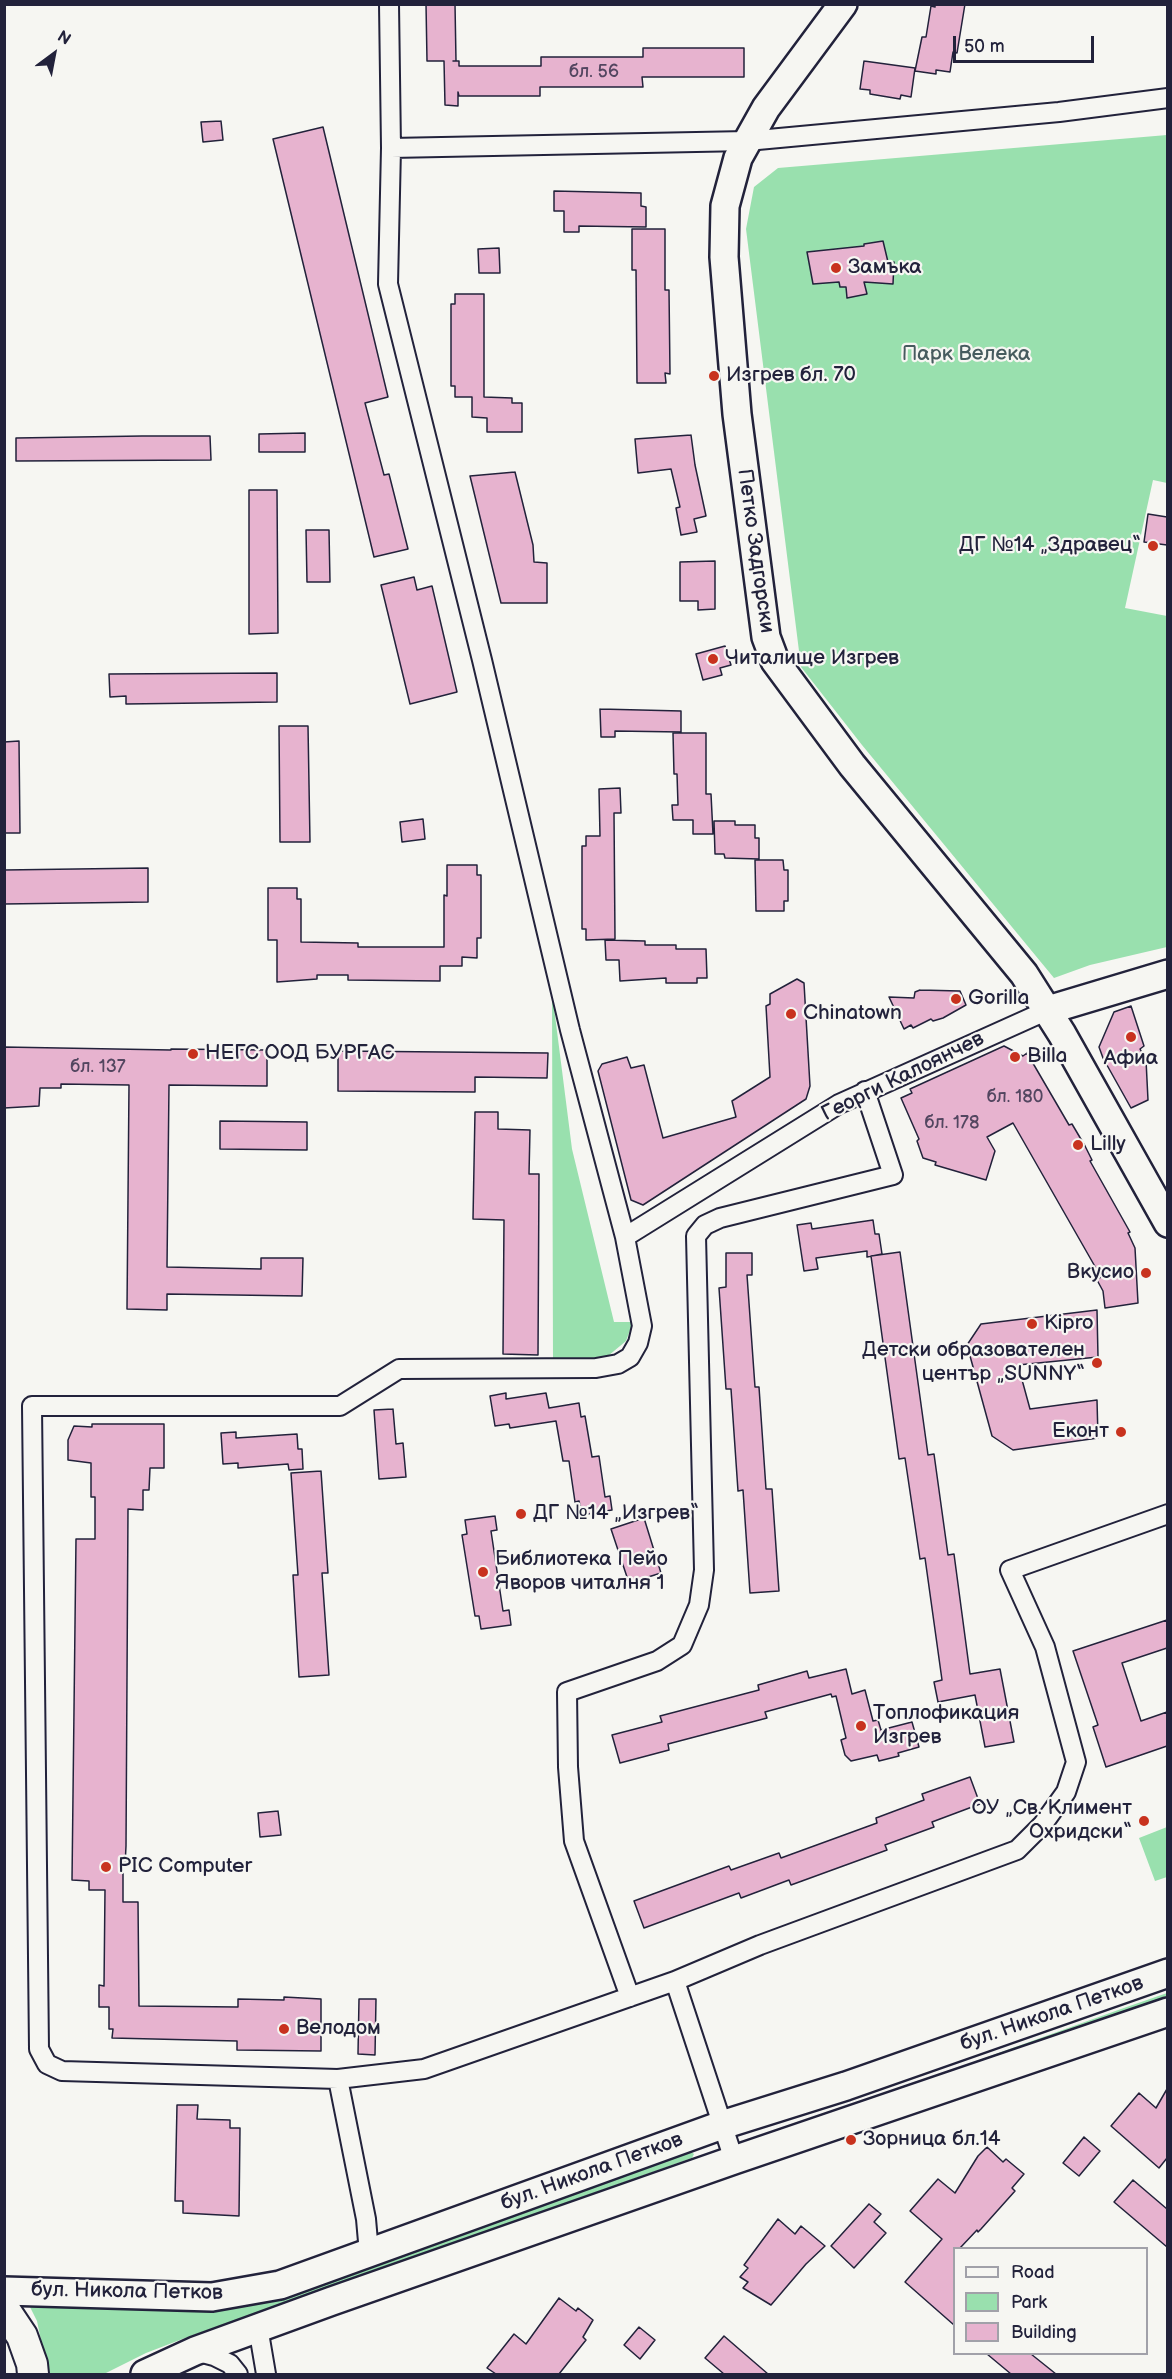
<!DOCTYPE html>
<meta charset="utf-8">
<style>
body{margin:0}
#map{position:relative;width:1172px;height:2379px;overflow:hidden;background:#f6f6f2;font-family:"Balsamiq Sans",sans-serif}
canvas{display:block}
.frame{position:absolute;inset:0;border:6px solid #22223b;pointer-events:none}
.legend{position:absolute;left:953px;top:2247px;width:195px;height:108px;box-sizing:border-box;background:#f6f6f2;border:2px solid #a1a1a9;margin:0;padding:8px 10px;list-style:none;font-size:18px;color:#22223b}
.legend li{display:flex;align-items:center;gap:12px;height:30px}
.legend b{width:30px;border:2px solid #a1a1a9}
.north{position:absolute;left:24px;top:24px;width:60px;height:60px;-webkit-text-stroke:4px #f6f6f2;paint-order:stroke;rotate:32deg;font-size:16px;font-weight:700;line-height:24px;text-align:center;color:#22223b}
.north::after{content:'';display:block;margin:auto;width:21px;height:27px;background:#22223b;clip-path:polygon(50% 0,100% 100%,50% 72%,0 100%)}
.scale{position:absolute;left:953px;top:36px;width:141px;height:27px;box-sizing:border-box;border:3px solid #22223b;border-top:0;padding-left:8px;font-size:18px;line-height:21px;white-space:nowrap;color:#22223b;-webkit-text-stroke:4px #f6f6f2;paint-order:stroke}
</style>
<div id="map">
<canvas width="1172" height="2379"></canvas>
<div class="frame"></div>
<ul class="legend">
<li><b style="height:8px;background:#f6f6f2"></b>Road</li>
<li><b style="height:16px;background:#99e0ae"></b>Park</li>
<li><b style="height:16px;background:#e7b3cf"></b>Building</li>
</ul>
<div class="north">N</div>
<div class="scale">50 m</div>
</div>
<script>
const context = document.querySelector('canvas').getContext('2d');
context.lineJoin = 'round';
function paint(path, color) {
  context.fillStyle = color;
  context.fill(path, 'evenodd');
}
function poly(rows) {
  const path = new Path2D();
  for (const r of rows) {
    path.moveTo(r[0], r[1]);
    for (let i = 2; i < r.length; i += 2) path.lineTo(r[i], r[i + 1]);
  }
  return path;
}
function strokePath(path, color, width, dash) {
  context.strokeStyle = color;
  context.lineWidth = width;
  context.lineCap = dash ? 'butt' : 'round';
  context.setLineDash(dash || []);
  context.stroke(path);
}
function label(font, color, halo, rows, align = 'center') {
  context.font = font + ' "Balsamiq Sans",sans-serif';
  context.lineWidth = 4.5;
  context.setLineDash([]);
  context.textBaseline = 'middle';
  context.strokeStyle = halo;
  context.fillStyle = color;
  for (const [text, x, y, turn = 0] of rows) {
    context.save();
    context.translate(x, y);
    context.rotate((+turn || 0) * Math.PI / 180);
    context.textAlign = isNaN(turn) ? turn : align;
    if (halo) context.strokeText(text, 0, 0);
    context.fillText(text, 0, 0);
    context.restore();
  }
}
const green = poly([
 [1167,135,1167,483,1153,480,1125,608,1167,616,1167,947,1090,965,1054,978,862,745,801,667,746,229,754,187,778,168],
 [552,992,572,1149,614,1322,633,1322,626,1341,608,1356,553,1364],
 [1167,1827,1167,1877,1155,1881,1139,1838],
 [1167,1993,1167,2004,759,2139,1121,2009],
 [690,2151,694,2154,692,2158,185,2338,146,2353,104,2374,48,2374,37,2321,26,2299,118,2307,361,2269]
]);
const building = poly([
 [426,4,455,4,456,61,453,61,459,61,459,66,541,66,541,57,643,57,643,48,744,48,744,77,642,77,643,87,540,87,540,96,459,96,458,92,458,106,445,105,444,61,427,61,426,4],
 [935,4,965,4,957,53,953,52,950,72,936,70,936,74,915,71,922,37,926,37,931,6,935,7,935,4],
 [864,61,915,68,911,97,901,95,900,99,870,94,870,90,860,89,864,61],
 [221,121,223,140,203,142,201,122,221,121],
 [323,127,388,397,365,403,384,475,389,474,408,549,374,557,273,139,323,127],
 [554,191,641,193,641,206,646,207,646,227,579,226,579,232,564,232,564,211,554,211,554,191],
 [632,229,665,229,665,290,669,290,670,374,665,373,666,383,637,383,636,270,632,270,632,229],
 [883,241,888,262,894,262,893,284,864,282,867,294,847,298,846,287,840,287,839,282,813,284,807,252,864,246,864,244,883,241],
 [499,248,500,273,479,273,478,249,499,248],
 [455,294,484,294,484,397,512,398,512,403,522,403,522,432,487,432,487,418,472,417,472,397,455,397,455,386,451,386,451,304,455,304,455,294],
 [305,433,305,452,259,452,259,434,305,433],
 [691,435,695,465,706,516,694,519,697,532,681,535,676,508,680,507,671,469,638,473,635,439,691,435],
 [142,436,210,436,211,460,16,461,16,438,142,436],
 [515,472,533,545,534,562,547,563,547,603,501,603,470,476,515,472],
 [249,490,277,490,278,633,249,634,249,490],
 [1148,514,1167,517,1167,545,1144,542,1148,514],
 [306,530,329,530,330,582,307,582,306,530],
 [715,561,715,609,698,610,698,601,680,601,680,562,715,561],
 [414,577,417,590,432,586,457,692,410,704,381,585,414,577],
 [725,646,731,665,720,668,722,675,703,680,696,654,725,646],
 [277,673,277,702,126,704,126,696,110,697,109,674,277,673],
 [600,709,681,711,681,732,615,731,615,737,601,737,600,709],
 [279,726,308,726,310,842,280,842,279,726],
 [673,733,706,733,706,794,711,794,713,834,693,834,693,820,673,820,672,805,678,805,677,774,674,774,673,733],
 [19,741,20,833,4,833,4,742,19,741],
 [620,788,621,813,614,813,615,939,586,940,586,929,582,929,582,846,586,846,586,836,600,836,599,789,620,788],
 [423,819,425,839,402,842,400,822,423,819],
 [714,821,735,821,735,825,755,825,755,838,759,838,759,859,725,858,724,854,715,854,714,821],
 [755,860,783,860,784,870,788,870,788,901,784,901,784,911,756,911,755,860],
 [447,865,477,865,477,875,481,875,481,938,477,938,477,958,462,957,462,966,440,966,440,981,348,980,348,975,317,975,317,979,277,982,277,940,268,940,268,888,297,888,297,899,301,899,301,942,358,943,358,947,444,947,444,895,447,896,447,865],
 [148,868,148,902,4,904,4,870,148,868],
 [605,940,645,941,645,945,676,945,676,949,706,949,707,978,697,978,697,983,666,983,666,978,620,981,619,960,606,960,605,940],
 [797,979,804,983,810,1086,806,1099,643,1205,631,1200,598,1071,602,1064,627,1057,631,1068,644,1065,663,1138,736,1117,732,1101,770,1077,766,1006,770,1004,770,994,797,979],
 [920,990,960,991,966,1005,943,1018,933,1021,931,1019,913,1028,911,1025,904,1029,889,997,914,998,915,992,920,990],
 [1131,1006,1144,1046,1140,1049,1146,1060,1148,1100,1131,1108,1103,1058,1099,1047,1114,1012,1131,1006],
 [1004,1046,1023,1056,1027,1053,1069,1125,1072,1124,1085,1146,1092,1160,1090,1161,1130,1232,1128,1233,1135,1248,1138,1303,1105,1308,1103,1291,1097,1280,1101,1277,1013,1123,987,1137,995,1151,986,1180,935,1165,936,1162,923,1158,917,1141,919,1139,901,1098,912,1093,910,1089,1004,1046],
 [4,1047,171,1050,171,1049,267,1050,267,1086,169,1085,167,1267,261,1269,261,1258,303,1258,302,1296,167,1294,167,1310,127,1309,129,1085,61,1084,61,1088,40,1088,39,1106,4,1108,4,1047],
 [338,1051,548,1053,547,1078,475,1077,475,1092,338,1091,338,1051],
 [475,1112,498,1112,498,1129,530,1130,529,1174,539,1174,538,1355,503,1354,504,1220,473,1219,475,1112],
 [220,1121,307,1122,307,1150,220,1149,220,1121],
 [873,1220,875,1234,879,1234,882,1254,867,1257,867,1251,816,1258,818,1269,804,1271,797,1225,811,1223,812,1229,873,1220],
 [900,1252,928,1455,934,1454,948,1555,954,1554,970,1674,1000,1669,1014,1742,985,1747,975,1695,938,1702,934,1682,942,1680,925,1558,920,1559,905,1458,899,1459,871,1256,900,1252],
 [726,1253,752,1253,752,1275,747,1275,755,1387,759,1387,766,1489,772,1489,779,1591,750,1593,743,1490,738,1491,731,1389,726,1389,719,1288,726,1287,726,1253],
 [1097,1310,1098,1357,1018,1365,1030,1409,1097,1400,1098,1438,1013,1450,992,1436,967,1345,981,1324,1097,1310],
 [506,1393,506,1399,546,1393,549,1408,579,1403,581,1417,585,1416,592,1457,599,1456,605,1497,610,1496,612,1510,582,1515,579,1501,575,1502,569,1461,563,1461,556,1421,510,1428,509,1424,495,1426,490,1396,506,1393],
 [393,1409,396,1444,403,1443,406,1477,379,1479,374,1410,393,1409],
 [92,1424,164,1424,164,1468,150,1468,149,1490,143,1490,143,1510,128,1509,126,1846,125,1866,123,1865,123,1902,138,1902,139,2006,238,2007,238,1999,284,2000,284,1997,321,1999,321,2051,237,2050,237,2041,112,2038,113,2029,109,2029,109,2007,99,2007,99,1985,104,1986,105,1890,89,1890,89,1881,72,1880,76,1539,95,1539,95,1497,91,1497,91,1463,68,1460,68,1440,74,1426,92,1427,92,1424],
 [236,1432,236,1438,297,1434,298,1449,302,1449,303,1469,289,1470,288,1464,238,1468,238,1463,223,1464,221,1433,236,1432],
 [321,1471,328,1573,322,1573,329,1675,299,1677,293,1575,298,1575,291,1473,321,1471],
 [495,1516,497,1530,491,1531,503,1611,509,1610,511,1625,481,1629,479,1616,475,1616,462,1535,467,1534,465,1520,495,1516],
 [644,1518,661,1573,629,1583,611,1529,644,1518],
 [1167,1620,1167,1648,1122,1663,1141,1721,1167,1712,1167,1746,1106,1767,1093,1727,1098,1725,1073,1651,1167,1620],
 [846,1669,852,1694,865,1690,873,1721,878,1720,881,1730,912,1722,919,1747,898,1753,899,1756,879,1761,877,1755,851,1761,845,1755,841,1740,846,1738,836,1696,832,1697,831,1694,765,1712,767,1718,668,1744,669,1750,620,1763,612,1735,662,1722,660,1716,759,1690,758,1685,807,1671,809,1678,846,1669],
 [970,1777,980,1804,932,1822,934,1827,885,1845,887,1850,791,1885,789,1880,741,1898,739,1893,644,1928,634,1901,729,1866,731,1870,779,1853,781,1858,877,1823,876,1818,924,1800,922,1794,970,1777],
 [278,1811,281,1835,260,1837,258,1813,278,1811],
 [359,1999,376,1999,375,2055,358,2054,359,1999],
 [1167,2089,1167,2158,1159,2168,1111,2126,1139,2093,1156,2108,1167,2089],
 [177,2105,198,2105,197,2119,230,2120,230,2128,240,2128,239,2216,183,2213,183,2201,175,2201,177,2105],
 [1084,2137,1100,2151,1079,2176,1063,2163,1084,2137],
 [987,2147,1003,2162,1006,2159,1024,2174,1012,2188,1015,2191,981,2229,978,2232,977,2230,960,2248,954,2248,954,2325,905,2282,942,2239,910,2211,938,2179,955,2193,978,2156,987,2147],
 [1133,2180,1167,2209,1167,2247,1114,2202,1133,2180],
 [869,2204,881,2214,874,2222,886,2233,854,2268,831,2246,869,2204],
 [778,2219,795,2234,801,2226,825,2246,806,2264,771,2305,743,2288,748,2282,740,2277,748,2268,744,2265,778,2219],
 [559,2298,576,2311,578,2308,593,2320,583,2337,586,2340,559,2374,496,2374,487,2368,514,2334,526,2344,559,2298],
 [639,2327,655,2340,640,2359,624,2345,639,2327],
 [724,2336,739,2349,768,2374,724,2374,705,2358,724,2336],
 [987,2354,1031,2354,1056,2374,1011,2374,987,2354]
]);
const street = poly([
 [391,148,747,141,1059,112,1168,98],
 [625,1237,839,1104,1048,1010],
 [675,1981,760,1945,1017,1850,1043,1824,1066,1792,1076,1762,1045,1647,1010,1570,1168,1514],
 [630,1997,574,1841,568,1767,567,1692,657,1661,682,1645,699,1605,704,1570,696,1236,705,1225,720,1218,893,1175,865,1091],
 [338,2079,62,2071,47,2064,39,2049,32,1406,340,1406,399,1369,596,1368,618,1364,630,1357,638,1343,642,1326,625,1237,570,1030,482,660,388,284,391,148,389,4],
 [369,2253,366,2219,338,2079,424,2069,675,1981,734,2160],
 [258,2327,266,2374],
 [195,2351,214,2356,230,2364,238,2374]
]);
const secondary = poly([
 [843,4,766,108,738,158,725,206,724,257,737,414,766,637,775,661,852,765,1024,974,1062,1034,1168,1223],
 [1048,1010,1168,974],
 [4,2291,212,2297,280,2285,722,2125,846,2086,1168,1973],
 [145,2374,195,2351,332,2301,734,2160,1168,2012]
]);
const primary = poly([
 [4,2309,22,2336,32,2364,33,2374]
]);
const markers = [
 [836,268,6,"#c8321e"],
 [714,376,6,"#c8321e"],
 [1153,546,6,"#c8321e"],
 [713,659,6,"#c8321e"],
 [956,999,6,"#c8321e"],
 [791,1014,6,"#c8321e"],
 [1131,1037,6,"#c8321e"],
 [193,1054,6,"#c8321e"],
 [1015,1057,6,"#c8321e"],
 [1078,1145,6,"#c8321e"],
 [1146,1273,6,"#c8321e"],
 [1032,1324,6,"#c8321e"],
 [1097,1363,6,"#c8321e"],
 [1121,1432,6,"#c8321e"],
 [521,1514,6,"#c8321e"],
 [483,1572,6,"#c8321e"],
 [861,1726,6,"#c8321e"],
 [1144,1821,6,"#c8321e"],
 [106,1867,6,"#c8321e"],
 [284,2029,6,"#c8321e"],
 [851,2140,6,"#c8321e"]
];
const numberNames = [
 ["бл. 56",594,72],
 ["бл. 137",98,1067],
 ["бл. 180",1015,1097],
 ["бл. 178",952,1123]
];
const poiNames = [
 ["Замъка",848,268],
 ["Изгрев бл. 70",726,376],
 ["ДГ №14 „Здравец“",1141,546,"right"],
 ["Читалище Изгрев",725,659],
 ["Gorilla",968,999],
 ["Chinatown",803,1014],
 ["НЕГС ООД БУРГАС",205,1054],
 ["Billa",1027,1057],
 ["Афиа",1131,1059,"center"],
 ["Lilly",1090,1145],
 ["Вкусио",1134,1273,"right"],
 ["Kipro",1044,1324],
 ["Детски образователен",1085,1351,"right"],
 ["център „SUNNY“",1085,1375,"right"],
 ["Еконт",1109,1432,"right"],
 ["ДГ №14 „Изгрев“",533,1514],
 ["Библиотека Пейо",495,1560],
 ["Яворов читалня 1",495,1584],
 ["Топлофикация",873,1714],
 ["Изгрев",873,1738],
 ["ОУ „Св. Климент",1132,1809,"right"],
 ["Охридски“",1132,1833,"right"],
 ["PIC Computer",118,1867],
 ["Велодом",296,2029],
 ["Зорница бл.14",863,2140]
];
const parkNames = [
 ["Парк Велека",966,355]
];
const streetNames = [
 ["Петко Задгорски",755,551,82],
 ["Георги Калоянчев",903,1077,-26],
 ["бул. Никола Петков",1052,2014,-19],
 ["бул. Никола Петков",592,2172,-20],
 ["бул. Никола Петков",127,2292,1]
];
paint(green, '#99e0ae');
paint(building, '#e7b3cf');
strokePath(building, '#22223b', 1.5);
strokePath(street, '#22223b', 22);
strokePath(secondary, '#22223b', 32);
strokePath(primary, '#22223b', 34);
strokePath(street, '#f6f6f2', 18);
strokePath(secondary, '#f6f6f2', 27);
strokePath(primary, '#f6f6f2', 30);
for (const [x, y, r, color] of markers) {
  const dot = new Path2D();
  dot.arc(x, y, r, 0, 2 * Math.PI);
  context.fillStyle = color;
  context.fill(dot);
  strokePath(dot, '#f6f6f2', 2);
}
label('18px', '#534660', null, numberNames);
label('21px', '#22223b', '#f6f6f2', poiNames, 'left');
label('21px', '#465b5e', '#f6f6f2', parkNames);
label('21px', '#22223b', '#f6f6f2', streetNames);
</script>
